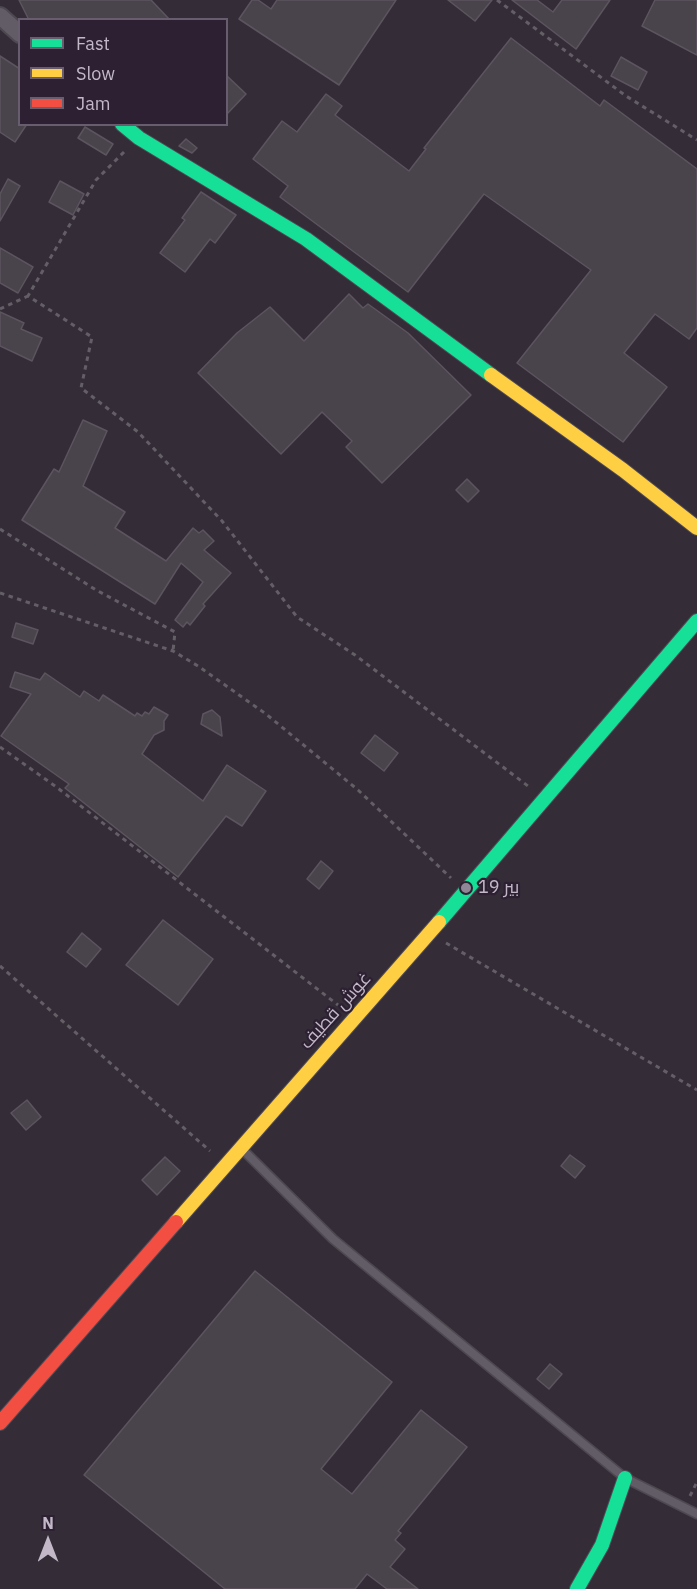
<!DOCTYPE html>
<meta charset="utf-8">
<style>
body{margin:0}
#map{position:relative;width:697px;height:1589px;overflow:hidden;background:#342d38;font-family:"IBM Plex Sans",sans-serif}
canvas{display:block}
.legend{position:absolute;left:18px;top:18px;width:210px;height:108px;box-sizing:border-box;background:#2c2032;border:2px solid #685d6e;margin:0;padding:8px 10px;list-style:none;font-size:18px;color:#c2b8c8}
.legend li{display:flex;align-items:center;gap:12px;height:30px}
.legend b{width:30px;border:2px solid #685d6e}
.north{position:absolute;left:18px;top:1511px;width:60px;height:60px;-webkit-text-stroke:4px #2c2032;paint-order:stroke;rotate:0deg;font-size:16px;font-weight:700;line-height:24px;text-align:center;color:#c2b8c8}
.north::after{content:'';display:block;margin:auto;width:21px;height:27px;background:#c2b8c8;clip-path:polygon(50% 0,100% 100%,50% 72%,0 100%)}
</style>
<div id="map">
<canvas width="697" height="1589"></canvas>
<ul class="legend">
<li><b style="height:8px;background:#16e098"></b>Fast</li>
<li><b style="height:8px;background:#ffcf43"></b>Slow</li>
<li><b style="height:8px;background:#f24e42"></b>Jam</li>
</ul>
<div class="north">N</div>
</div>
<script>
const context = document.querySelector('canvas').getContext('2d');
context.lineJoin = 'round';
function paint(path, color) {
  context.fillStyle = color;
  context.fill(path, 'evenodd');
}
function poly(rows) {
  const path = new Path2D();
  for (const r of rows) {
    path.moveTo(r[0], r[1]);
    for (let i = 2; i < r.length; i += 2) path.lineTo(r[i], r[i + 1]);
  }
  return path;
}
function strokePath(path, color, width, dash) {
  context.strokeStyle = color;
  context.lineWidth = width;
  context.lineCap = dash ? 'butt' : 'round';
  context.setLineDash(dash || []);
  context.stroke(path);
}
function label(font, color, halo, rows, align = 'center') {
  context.font = font + ' "IBM Plex Sans",Cairo,sans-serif';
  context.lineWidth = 4.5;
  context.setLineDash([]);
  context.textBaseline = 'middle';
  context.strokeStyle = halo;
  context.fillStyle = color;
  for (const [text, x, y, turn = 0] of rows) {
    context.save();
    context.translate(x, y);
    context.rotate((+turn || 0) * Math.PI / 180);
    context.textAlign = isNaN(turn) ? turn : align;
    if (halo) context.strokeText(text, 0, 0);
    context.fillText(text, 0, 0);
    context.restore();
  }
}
const building = poly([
 [19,0,151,0,170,20,29,20,19,0],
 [252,0,258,0,271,9,277,0,396,0,339,85,239,19,252,0],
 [448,0,492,0,475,21,448,0],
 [512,0,537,0,553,12,562,0,610,0,576,49,512,0],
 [655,0,697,0,697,55,642,26,655,0],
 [511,38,600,106,604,100,697,169,697,328,689,339,655,314,624,353,667,387,623,442,517,363,591,270,484,194,408,292,280,197,288,186,253,159,282,121,297,132,326,94,342,106,335,115,409,171,426,149,424,148,511,38],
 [0,56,20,69,20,124,27,124,15,142,0,132,0,56],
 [621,57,647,72,638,90,611,76,621,57],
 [226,75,246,94,226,115,226,75],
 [85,127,113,144,106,155,78,138,85,127],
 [186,139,197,148,192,153,179,146,186,139],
 [8,179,20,186,0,221,0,194,8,179],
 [60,181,84,194,73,215,49,202,60,181],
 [201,192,236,215,215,243,210,239,185,272,160,253,185,220,182,218,201,192],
 [0,248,33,267,18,293,0,283,0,248],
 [349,294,363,308,368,304,408,333,471,395,382,483,346,447,352,441,322,412,281,454,198,373,237,333,270,307,304,341,349,294],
 [0,312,24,323,21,329,42,338,32,361,0,346,0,312],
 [83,420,107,431,83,486,125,512,115,528,166,561,193,528,199,533,203,530,214,541,204,550,231,573,203,604,205,606,190,625,187,622,183,627,175,620,203,582,181,563,155,604,22,520,54,469,59,472,83,420],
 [467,479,479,491,468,502,456,490,467,479],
 [16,623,38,630,33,644,12,637,16,623],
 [15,672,40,680,45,673,80,697,84,691,99,701,103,695,135,716,137,713,142,716,145,712,149,714,154,707,168,715,164,721,164,730,154,735,142,754,203,801,227,765,266,791,242,826,226,816,178,877,65,788,69,784,1,736,31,694,10,687,15,672],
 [212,710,220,717,222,736,201,724,203,714,212,710],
 [375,735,398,753,384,771,361,753,375,735],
 [321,861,333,871,319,889,307,879,321,861],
 [163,920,213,959,178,1005,126,965,163,920],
 [82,933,101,949,86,967,67,952,82,933],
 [27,1100,41,1117,26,1130,11,1113,27,1100],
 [570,1155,585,1166,575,1178,561,1166,570,1155],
 [165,1157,180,1171,157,1195,142,1180,165,1157],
 [255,1271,392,1382,321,1469,352,1494,421,1410,467,1447,398,1531,401,1533,395,1540,405,1549,390,1567,418,1589,387,1589,367,1574,355,1589,225,1589,84,1475,255,1271],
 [550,1364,562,1374,549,1389,537,1379,550,1364]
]);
const path = poly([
 [497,0,626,96,697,140],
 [124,152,96,180,28,296,92,337,81,388,138,432,222,521,297,617,355,655,528,786],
 [0,309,28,296],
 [0,529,96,590,175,632,173,651],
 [0,593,173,651,198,666,266,714,358,790,451,878],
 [0,747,55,786,338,1005],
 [446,943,697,1090],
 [0,966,210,1151],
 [690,1496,697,1482]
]);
const lane = poly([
 [242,1149,333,1239,625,1478,697,1514]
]);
const street = poly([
 [0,16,20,34]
]);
const fast = poly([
 [122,124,139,138,306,239,491,375],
 [439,922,697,621],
 [577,1589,602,1545,625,1478]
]);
const slow = poly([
 [491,375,623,470,697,528],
 [176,1222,439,922]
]);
const jam = poly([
 [0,1423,176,1222]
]);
const markers = [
 [466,888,6,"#908796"]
];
const poiNames = [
 ["بير 19",478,888]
];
const streetNames = [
 ["غوش قطيف",336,1011,-48]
];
paint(building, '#49434c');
strokePath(building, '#5c555f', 1.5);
strokePath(lane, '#4e4851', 11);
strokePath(street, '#4e4851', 20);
strokePath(fast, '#514a55', 16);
strokePath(slow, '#514a55', 16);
strokePath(jam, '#514a55', 16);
strokePath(path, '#645e67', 3, [4.5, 4.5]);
strokePath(lane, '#625c66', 8);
strokePath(street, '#625c66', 16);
strokePath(fast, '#16e098', 14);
strokePath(slow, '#ffcf43', 14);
strokePath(jam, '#f24e42', 14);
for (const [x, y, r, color] of markers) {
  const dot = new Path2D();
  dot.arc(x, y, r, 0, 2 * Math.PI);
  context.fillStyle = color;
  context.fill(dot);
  strokePath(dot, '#2c2032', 2);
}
label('18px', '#c2b8c8', '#2c2032', poiNames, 'left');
label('18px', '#c2b8c8', '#2c2032', streetNames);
</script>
